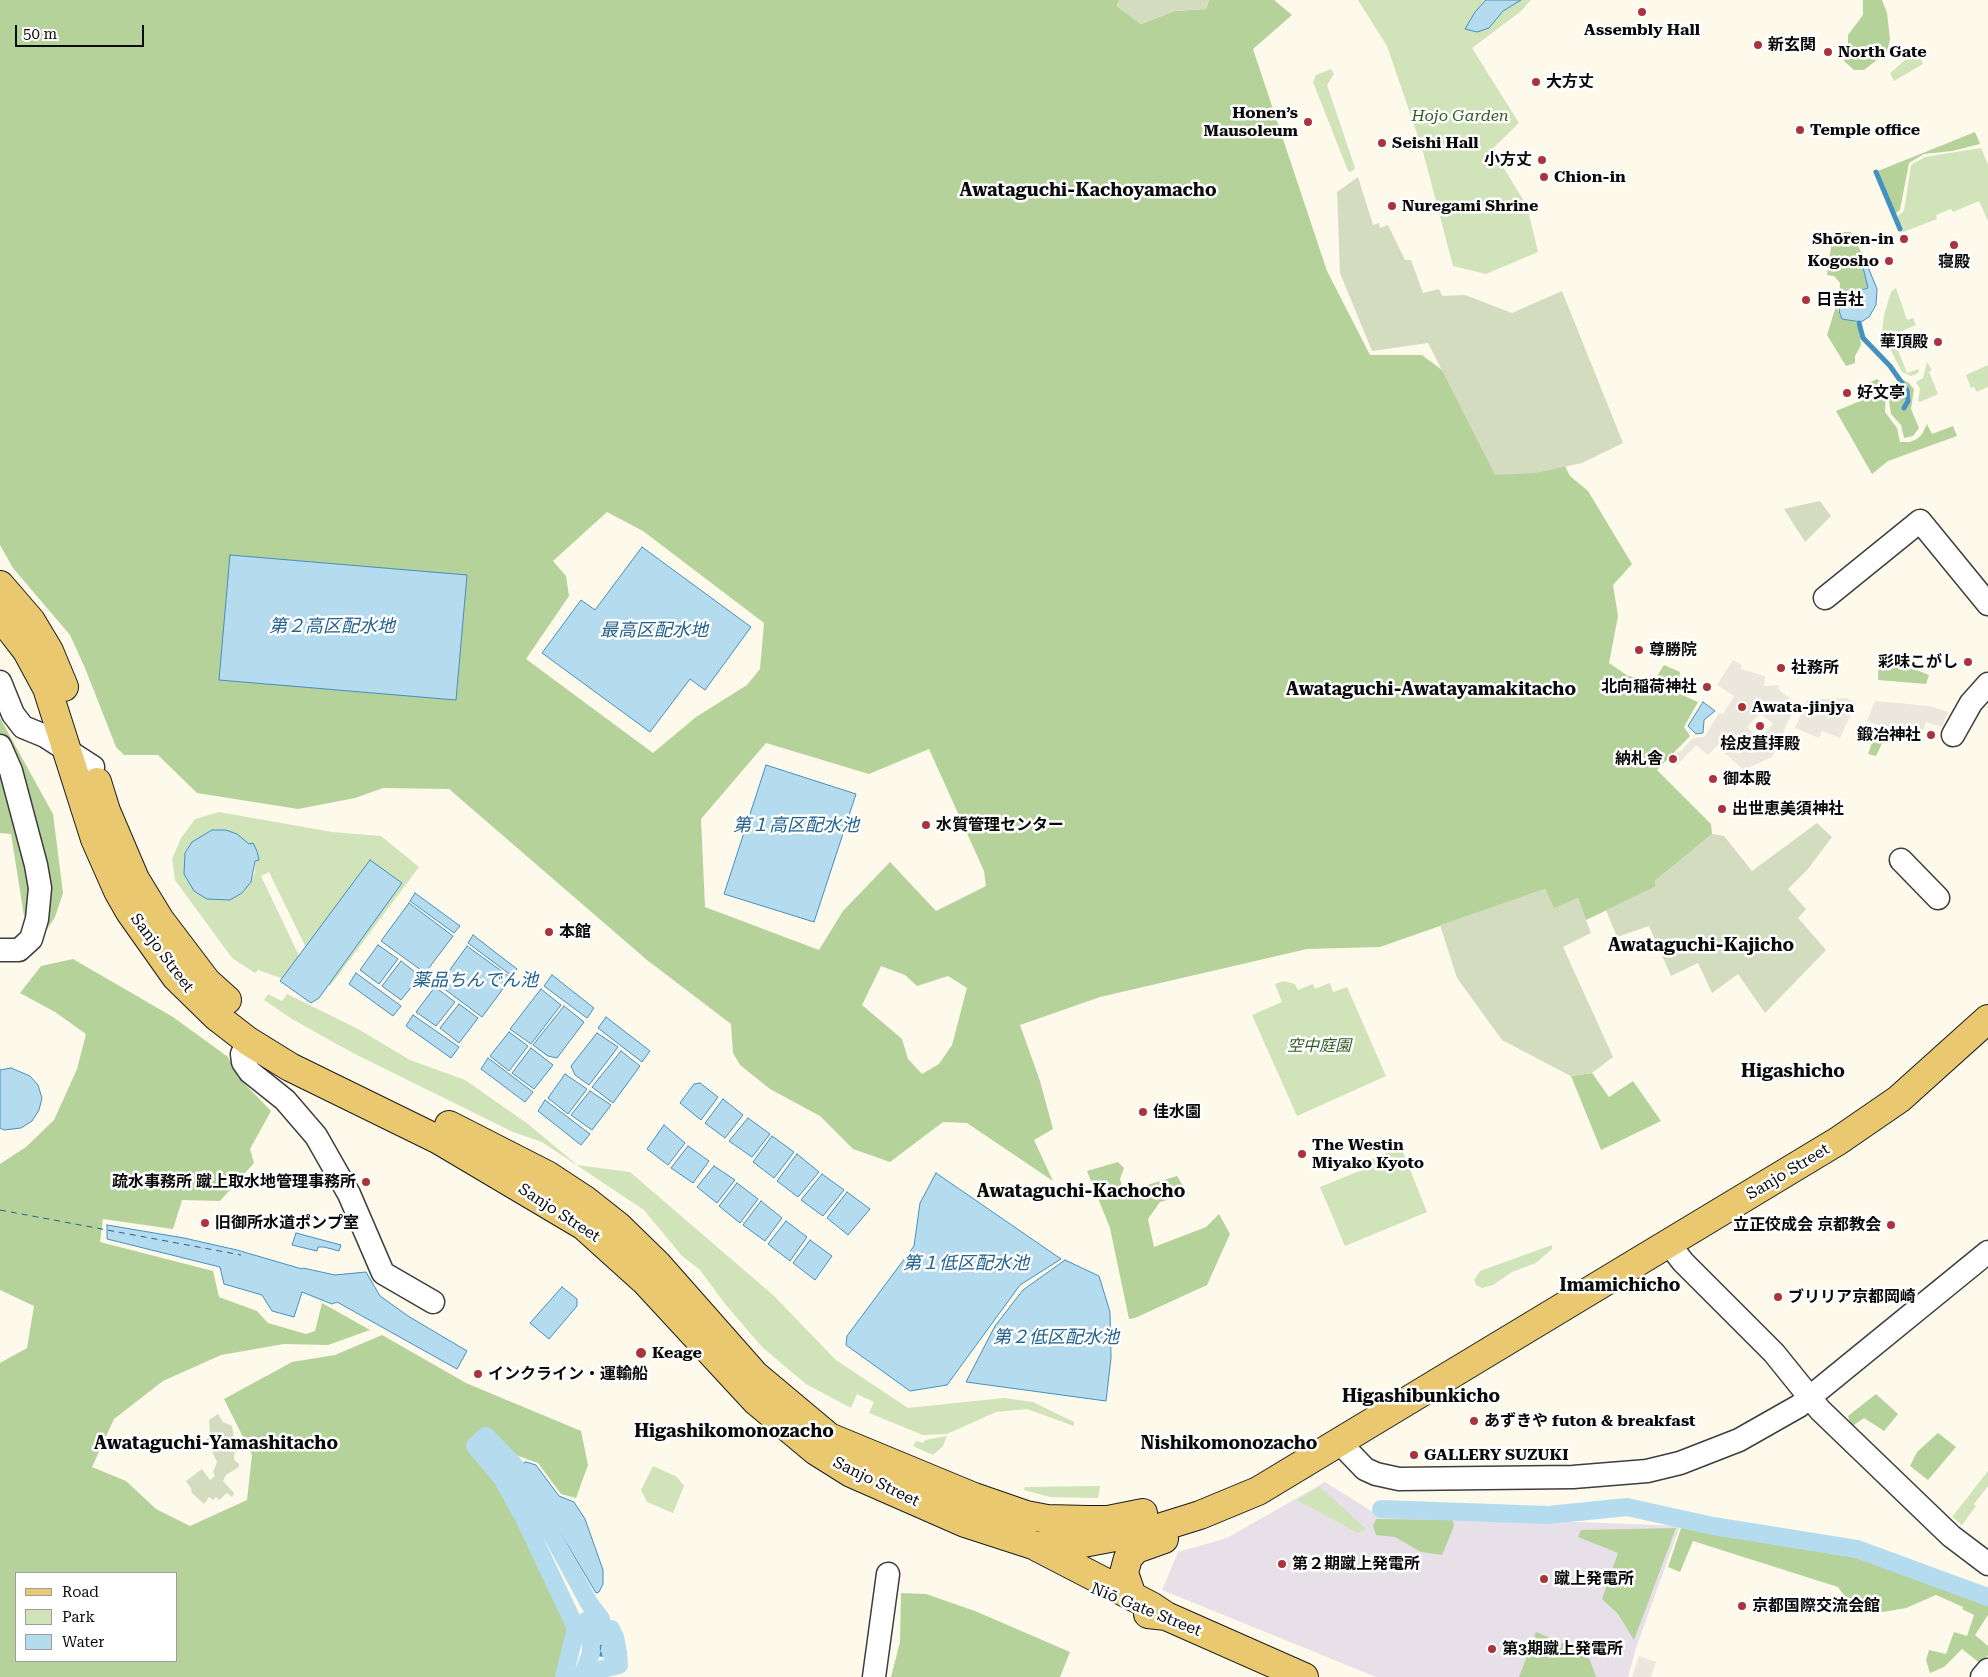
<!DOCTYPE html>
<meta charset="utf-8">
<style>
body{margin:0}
#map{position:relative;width:1988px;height:1677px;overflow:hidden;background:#fdf9eb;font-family:"Roboto Serif",serif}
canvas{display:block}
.legend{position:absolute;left:15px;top:1572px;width:162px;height:90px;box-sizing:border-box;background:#fff;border:1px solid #9d9d9d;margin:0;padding:6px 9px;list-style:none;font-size:15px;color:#0b0b0b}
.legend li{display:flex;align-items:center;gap:10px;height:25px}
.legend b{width:25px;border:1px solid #9d9d9d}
.scale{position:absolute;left:15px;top:25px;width:129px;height:22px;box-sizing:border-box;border:2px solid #0b0b0b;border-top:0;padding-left:6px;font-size:15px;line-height:18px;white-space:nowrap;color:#0b0b0b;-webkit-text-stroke:4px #fff;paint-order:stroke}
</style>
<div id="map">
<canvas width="1988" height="1677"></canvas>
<ul class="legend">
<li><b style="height:6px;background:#e9c86f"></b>Road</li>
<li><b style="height:14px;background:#d0e3b9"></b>Park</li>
<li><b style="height:14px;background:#b5dbef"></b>Water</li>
</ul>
<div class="scale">50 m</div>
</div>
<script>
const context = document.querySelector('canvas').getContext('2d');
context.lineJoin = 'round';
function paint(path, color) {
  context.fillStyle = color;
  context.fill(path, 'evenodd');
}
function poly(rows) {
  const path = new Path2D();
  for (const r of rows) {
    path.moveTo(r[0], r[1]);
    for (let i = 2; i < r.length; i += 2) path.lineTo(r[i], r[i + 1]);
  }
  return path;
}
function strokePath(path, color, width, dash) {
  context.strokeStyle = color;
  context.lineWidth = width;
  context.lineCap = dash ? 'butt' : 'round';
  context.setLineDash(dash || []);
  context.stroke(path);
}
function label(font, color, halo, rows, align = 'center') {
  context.font = font + ' "Roboto Serif","Noto Sans JP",serif';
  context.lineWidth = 5;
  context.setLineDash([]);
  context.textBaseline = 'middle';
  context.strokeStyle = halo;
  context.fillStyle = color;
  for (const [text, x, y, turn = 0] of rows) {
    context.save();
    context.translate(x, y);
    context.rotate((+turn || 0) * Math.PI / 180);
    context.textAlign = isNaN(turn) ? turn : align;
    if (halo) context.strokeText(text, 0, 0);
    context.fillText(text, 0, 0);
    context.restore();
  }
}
const industrial = poly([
 [1325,1482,1376,1514,1680,1526,1636,1648,1628,1677,1376,1677,1162,1590,1178,1552,1227,1538]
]);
const green = poly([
 [1358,0,1531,0,1520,12,1472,48,1519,123,1492,149,1527,206,1538,252,1486,274,1453,266,1422,148,1387,46],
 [1917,50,1923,64,1894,81,1890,73],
 [1331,69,1334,74,1327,85,1355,168,1351,172,1348,171,1313,82,1316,75],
 [1981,148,1988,165,1988,221,1979,201,1953,212,1951,209,1936,215,1937,219,1903,232,1896,217,1904,211,1911,165,1925,157],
 [1896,288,1907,320,1913,318,1916,325,1892,335,1907,373,1919,369,1918,373,1911,376,1902,372,1882,333,1884,315,1891,292],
 [1927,362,1932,370,1929,372,1938,394,1920,402,1918,401,1920,389,1916,382,1923,378],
 [1988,365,1988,387,1977,392,1974,387,1971,388,1966,375],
 [219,812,332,832,381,836,419,867,330,986,316,968,269,872,261,876,312,983,289,981,258,970,255,973,232,958,175,880,172,859,181,838,195,819],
 [257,851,259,860,255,861,255,872,251,882,242,892,230,900],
 [1283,981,1295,984,1298,990,1313,984,1315,989,1330,983,1333,992,1347,987,1386,1076,1297,1116,1252,1015,1282,1002,1275,984],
 [268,994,282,1001,287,994,358,1029,410,1060,465,1080,528,1124,577,1165,630,1172,773,1295,836,1360,908,1408,1004,1398,1033,1402,1074,1422,1074,1426,1027,1409,996,1412,947,1434,923,1435,869,1413,874,1402,857,1394,851,1408,806,1384,762,1347,726,1305,700,1270,682,1256,644,1210,542,1142,513,1132,353,1053,292,1019,264,1000],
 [1401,1147,1427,1212,1345,1246,1320,1187,1362,1170,1360,1164],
 [1552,1245,1552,1249,1536,1263,1512,1272,1493,1285,1482,1288,1476,1285,1474,1280,1480,1271],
 [947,1436,943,1446,933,1455,913,1446,916,1441,923,1443,925,1440],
 [653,1466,677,1477,684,1486,673,1513,647,1502,641,1490],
 [1988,1471,1988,1486,1974,1504,1976,1506,1962,1525,1952,1517],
 [1100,1486,1098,1498,1050,1497,1024,1490,1025,1487],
 [1319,1487,1327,1493,1366,1529,1358,1533,1297,1500]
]);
const forest = poly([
 [0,0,1119,0,1117,6,1141,24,1174,11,1206,9,1209,0,1274,0,1292,15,1253,49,1327,271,1370,355,1422,355,1475,395,1532,401,1570,476,1588,491,1632,564,1613,585,1618,616,1609,663,1628,676,1654,681,1664,665,1680,672,1678,688,1680,694,1698,702,1684,727,1690,736,1657,770,1711,824,1712,834,1655,881,1655,887,1586,920,1578,898,1554,909,1545,889,1380,947,1307,949,1100,997,1020,1025,1040,1081,1053,1129,1034,1140,1053,1181,967,1123,943,1122,890,1162,853,1149,820,1116,770,1089,740,1065,733,1053,731,1024,647,960,449,789,383,788,355,798,298,809,197,793,158,755,124,755,116,747,85,668,70,635,13,568,0,545],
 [607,512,643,531,764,623,760,669,747,685,696,717,653,753,526,659,569,596,566,576,553,561],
 [766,743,869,774,929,749,984,871,986,886,936,911,890,862,843,911,819,950,705,907,701,819],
 [881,966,905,975,917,986,948,976,967,988,952,1045,939,1064,922,1074,908,1059,902,1039,862,1005],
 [1863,0,1882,0,1887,13,1890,39,1887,52,1864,70,1854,70,1844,61,1848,49,1848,35,1863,15],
 [1975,132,1980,144,1952,151,1924,154,1909,163,1900,210,1895,214,1878,171],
 [1836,232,1851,232,1863,256,1860,259,1868,284,1867,288,1847,293,1839,301,1840,283,1834,276,1827,275,1832,240],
 [1836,306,1842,319,1855,321,1859,329,1861,345,1855,356,1855,363,1846,366,1827,335],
 [1900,378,1909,383,1914,389,1911,409,1919,428,1913,436,1904,438,1901,425,1891,414,1889,402,1891,384,1896,381,1907,396,1903,409,1909,402,1909,389],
 [1877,379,1886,385,1885,412,1897,428,1900,442,1910,442,1917,439,1922,434,1927,424,1932,434,1953,426,1957,436,1888,461,1872,474,1836,411,1865,399,1860,387],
 [1879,655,1929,675,1926,684,1878,680],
 [0,718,53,814,63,893,55,917,44,934,24,916,11,834,0,833],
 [1872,727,1887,733,1876,756,1868,754,1873,740,1870,736],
 [73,959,173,1017,228,1057,238,1077,271,1111,250,1149,254,1163,220,1201,182,1200,173,1229,103,1219,100,1242,213,1271,219,1297,257,1311,268,1323,306,1334,315,1331,322,1303,370,1330,328,1345,284,1344,221,1355,163,1381,114,1419,92,1467,126,1481,156,1509,190,1526,247,1500,252,1455,224,1399,292,1362,335,1355,382,1335,466,1383,581,1431,588,1465,576,1498,561,1494,538,1463,507,1452,486,1433,472,1447,501,1479,559,1593,574,1629,561,1677,0,1677,0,1363,27,1348,34,1306,0,1290,0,1164,26,1147,54,1120,77,1069,86,1034,55,1012,20,993,41,966],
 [16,1573,176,1573,176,1661,16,1661],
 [1592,1073,1609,1097,1633,1081,1661,1121,1601,1150,1571,1076],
 [1118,1162,1124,1168,1120,1179,1124,1192,1177,1176,1188,1194,1160,1202,1148,1219,1154,1247,1206,1227,1219,1214,1230,1234,1207,1285,1135,1318,1129,1319,1110,1228,1087,1171],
 [1876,1394,1898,1414,1884,1431,1864,1418,1851,1427,1848,1416],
 [1938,1433,1956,1447,1928,1480,1910,1466,1917,1452],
 [1376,1519,1453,1520,1454,1526,1442,1555,1421,1552,1395,1537,1376,1535,1373,1526],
 [1682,1525,1742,1536,1759,1535,1827,1553,1858,1558,1977,1595,1988,1601,1988,1615,1975,1635,1988,1646,1988,1655,1981,1664,1962,1649,1944,1667,1930,1673,1926,1660,1929,1650,1946,1654,1954,1632,1967,1636,1974,1615,1962,1609,1963,1607,1936,1595,1906,1608,1883,1612,1851,1605,1838,1587,1693,1541,1680,1572,1668,1567],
 [1676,1528,1634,1640,1618,1614,1602,1599,1618,1553,1578,1537,1581,1530],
 [901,1593,926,1594,975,1611,1070,1652,1060,1677,891,1677,900,1642],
 [1536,1632,1582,1651,1590,1660,1596,1677,1519,1677]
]);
const cemetery = poly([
 [1119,0,1209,0,1206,9,1174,11,1140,24,1117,6],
 [1358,177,1373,225,1379,223,1380,228,1388,225,1405,260,1411,260,1423,293,1439,289,1442,296,1465,295,1512,313,1562,291,1623,443,1582,463,1536,473,1495,475,1428,343,1372,351,1340,273,1337,192],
 [1820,501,1831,516,1805,542,1784,509],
 [1817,823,1832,837,1808,869,1788,889,1806,909,1798,918,1826,950,1765,1013,1738,974,1712,993,1698,963,1671,976,1649,926,1617,937,1606,910,1655,887,1655,881,1712,834,1724,836,1752,871],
 [1545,889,1554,908,1578,898,1591,933,1563,947,1613,1057,1592,1073,1571,1076,1502,1040,1457,978,1440,925],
 [218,1414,223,1422,232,1426,234,1437,241,1444,235,1447,234,1460,239,1464,239,1467,226,1475,223,1481,234,1493,232,1497,227,1493,219,1500,216,1497,213,1500,209,1497,204,1504,191,1492,192,1490,186,1481,202,1469,210,1480,215,1476,213,1472,217,1462,206,1439,210,1437,209,1420]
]);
const plaza = poly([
 [1733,660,1742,665,1741,669,1765,676,1764,686,1778,685,1780,691,1791,699,1792,710,1799,709,1797,713,1791,715,1772,757,1750,767,1746,772,1717,746,1708,755,1696,745,1677,765,1672,760,1676,752,1681,751,1693,738,1704,737,1719,713,1723,714,1734,696,1717,685],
 [1760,713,1773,724,1760,739,1747,727],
 [1846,698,1856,703,1840,738,1822,731,1819,738,1795,728,1807,700],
 [1875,701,1930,706,1948,712,1942,727,1926,722,1919,741,1867,721],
 [1639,1656,1656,1662,1651,1677,1632,1677]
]);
const water = poly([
 [1486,0,1521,0,1503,11,1489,28,1477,32,1465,29,1475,12,1486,0],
 [1864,257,1877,289,1876,305,1869,317,1861,322,1842,319,1839,311,1843,299,1848,294,1868,288,1861,259,1864,257],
 [642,547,751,627,705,690,690,679,650,732,542,653,581,600,595,610,642,547],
 [230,555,467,575,456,700,219,680,230,555],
 [1703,702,1715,711,1704,720,1703,733,1696,734,1688,726,1703,702],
 [766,765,856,794,814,922,724,894,766,765],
 [212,830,226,830,237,834,249,844,253,843,257,851,259,860,255,861,251,882,242,893,230,900,207,899,194,891,184,874,185,853,192,842,212,830],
 [370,860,402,883,319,998,311,1003,280,981,370,860],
 [415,893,460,926,454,933,410,901,415,893],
 [409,903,453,936,425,973,381,941,409,903],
 [473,935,517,969,512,976,468,943,473,935],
 [378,945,398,959,379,984,360,970,378,945],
 [467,946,511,978,482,1017,439,985,467,946],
 [401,961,420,976,401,1000,382,986,401,961],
 [356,973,401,1006,393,1016,349,984,356,973],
 [552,975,594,1008,587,1018,544,986,552,975],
 [435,987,455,1002,436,1026,416,1012,435,987],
 [541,989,561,1005,531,1044,510,1029,541,989],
 [459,1004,478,1018,459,1043,440,1028,459,1004],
 [564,1006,584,1022,557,1058,548,1056,533,1045,564,1006],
 [413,1015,459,1047,451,1058,406,1026,413,1015],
 [606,1017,650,1051,642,1062,598,1028,606,1017],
 [509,1032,528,1046,509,1071,490,1056,509,1032],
 [597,1033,618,1047,589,1085,575,1075,571,1066,597,1033],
 [531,1048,553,1065,534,1089,512,1073,531,1048],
 [621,1051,640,1066,613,1103,592,1087,621,1051],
 [488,1058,533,1092,525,1102,481,1069,488,1058],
 [11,1068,30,1076,38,1085,42,1098,39,1110,32,1121,21,1128,4,1130,0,1128,0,1070,11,1068],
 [565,1074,587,1089,568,1114,548,1098,565,1074],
 [700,1083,718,1097,701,1120,680,1103,694,1084,700,1083],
 [590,1091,611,1105,592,1130,571,1115,590,1091],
 [723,1099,743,1115,725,1138,705,1123,723,1099],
 [545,1100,590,1134,581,1145,538,1111,545,1100],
 [748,1118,770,1134,752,1157,729,1141,748,1118],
 [664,1125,685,1143,668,1165,647,1149,664,1125],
 [772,1136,794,1152,774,1178,753,1162,772,1136],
 [688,1146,709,1161,693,1183,671,1168,688,1146],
 [797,1154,819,1172,798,1197,777,1181,797,1154],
 [714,1166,735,1180,717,1203,697,1187,714,1166],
 [936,1173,1061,1259,1020,1285,947,1385,910,1391,846,1345,847,1336,914,1246,920,1203,936,1173],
 [822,1174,844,1190,823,1216,801,1200,822,1174],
 [737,1183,758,1199,740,1223,719,1206,737,1183],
 [847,1192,870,1209,848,1235,827,1218,847,1192],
 [761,1201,782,1218,765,1241,743,1225,761,1201],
 [786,1221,807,1237,790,1261,768,1244,786,1221],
 [107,1225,184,1238,237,1250,302,1269,303,1268,335,1275,366,1272,380,1296,408,1316,467,1351,457,1369,337,1302,332,1304,302,1292,294,1317,272,1311,262,1295,224,1284,220,1267,107,1239,107,1225],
 [296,1233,341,1245,339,1251,324,1247,318,1247,317,1251,292,1245,296,1233],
 [810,1240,832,1256,815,1280,793,1263,810,1240],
 [1065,1260,1099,1276,1110,1312,1111,1358,1106,1401,966,1382,995,1326,1023,1290,1065,1260],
 [562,1287,577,1299,577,1306,549,1339,530,1323,562,1287],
 [526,1462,536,1465,559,1496,574,1502,585,1519,603,1570,603,1584,599,1592,596,1593,520,1465,526,1462]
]);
const stream = poly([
 [1876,172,1900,229],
 [1859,323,1863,338,1890,366,1907,390,1908,401,1904,408],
 [591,1653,619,1656],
 [591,1653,609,1643,616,1642]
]);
const canal = poly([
 [1381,1509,1548,1515,1627,1507,1713,1526,1857,1549,1988,1597],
 [564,1677,576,1628,525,1520,502,1478,475,1446,486,1436,514,1465,589,1603,601,1619,600,1634,606,1637,611,1629,615,1637,617,1647,610,1649,611,1653,618,1652,619,1665,590,1672,589,1677],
 [582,1677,591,1653,590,1623,587,1620]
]);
const ferry = poly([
 [0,1210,241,1255]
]);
const minor = poly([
 [1825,598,1920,521,1988,604],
 [0,682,13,714,23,727,45,736,93,767],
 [1953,735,1971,703,1988,684],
 [0,746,11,771,36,865,40,888,37,919,31,939,19,950,0,950],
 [1901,860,1938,898],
 [248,1041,242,1054,243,1062,250,1072,285,1100,316,1136,349,1194,383,1273,433,1302],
 [1669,1244,1683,1262,1774,1353,1820,1410,1951,1536,1988,1564],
 [1339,1442,1365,1469,1376,1474,1399,1479,1573,1477,1647,1471,1680,1463,1739,1440,1799,1406,1988,1252],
 [874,1677,888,1574],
 [1982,1677,1988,1670]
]);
const major = poly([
 [0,585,31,621,49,651,64,687],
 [0,616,27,651,47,688,95,839,118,891,130,912,176,977,217,1017,248,1041,290,1067,439,1140,584,1226,645,1281,756,1401,816,1451,851,1473,965,1523,1036,1546,1078,1544,1152,1530,1200,1515,1258,1491,1838,1141,1899,1099,1988,1019],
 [97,782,106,811,135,879,160,920,207,982,227,1000],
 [449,1125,547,1175,585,1200,618,1226,657,1264,755,1375,829,1437,974,1497,1026,1515,1047,1519,1088,1520,1108,1520,1143,1513],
 [1037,1547,1151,1606,1166,1616],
 [1132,1596,1124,1573,1128,1558,1136,1549,1164,1539],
 [1148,1614,1166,1616,1304,1677]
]);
const markers = [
 [1642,12,5,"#ab333c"],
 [1758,45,5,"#ab333c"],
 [1828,52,5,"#ab333c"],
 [1536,82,5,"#ab333c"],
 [1308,122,5,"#ab333c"],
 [1800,130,5,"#ab333c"],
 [1382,143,5,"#ab333c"],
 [1542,160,5,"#ab333c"],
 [1544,177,5,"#ab333c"],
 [1392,206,5,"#ab333c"],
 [1904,239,5,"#ab333c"],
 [1954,245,5,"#ab333c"],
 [1889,261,5,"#ab333c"],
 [1806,300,5,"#ab333c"],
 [1938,342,5,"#ab333c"],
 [1847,393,5,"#ab333c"],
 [1639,650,5,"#ab333c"],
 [1968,662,5,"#ab333c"],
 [1781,668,5,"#ab333c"],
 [1707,687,5,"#ab333c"],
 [1742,707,5,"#ab333c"],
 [1760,726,5,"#ab333c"],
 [1931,735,5,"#ab333c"],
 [1673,759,5,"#ab333c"],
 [1713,779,5,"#ab333c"],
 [1722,809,5,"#ab333c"],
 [926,825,5,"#ab333c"],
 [549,932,5,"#ab333c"],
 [1143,1112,5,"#ab333c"],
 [1302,1154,5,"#ab333c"],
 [366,1182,5,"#ab333c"],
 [205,1223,5,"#ab333c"],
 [1891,1225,5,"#ab333c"],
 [1778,1297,5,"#ab333c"],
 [641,1353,6,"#ab333c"],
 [478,1374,5,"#ab333c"],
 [1474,1421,5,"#ab333c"],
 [1414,1455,5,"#ab333c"],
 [1282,1564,5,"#ab333c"],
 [1544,1579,5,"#ab333c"],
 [1742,1606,5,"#ab333c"],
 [1492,1649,5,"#ab333c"]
];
const poiNames = [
 ["Assembly Hall",1642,30,"center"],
 ["新玄関",1768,45],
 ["North Gate",1838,52],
 ["大方丈",1546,82],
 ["Honen’s",1298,113,"right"],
 ["Mausoleum",1298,131,"right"],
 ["Temple office",1810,130],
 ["Seishi Hall",1392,143],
 ["小方丈",1532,160,"right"],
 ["Chion-in",1554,177],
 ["Nuregami Shrine",1402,206],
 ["Shōren-in",1894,239,"right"],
 ["Kogosho",1879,261,"right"],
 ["寝殿",1954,262,"center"],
 ["日吉社",1816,300],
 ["華頂殿",1928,342,"right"],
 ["好文亭",1857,393],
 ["尊勝院",1649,650],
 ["彩味こがし",1958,662,"right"],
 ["社務所",1791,668],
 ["北向稲荷神社",1697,687,"right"],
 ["Awata-jinjya",1752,707],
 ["鍛冶神社",1921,735,"right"],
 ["桧皮葺拝殿",1760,744,"center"],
 ["納札舎",1663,759,"right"],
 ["御本殿",1723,779],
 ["出世恵美須神社",1732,809],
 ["水質管理センター",936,825],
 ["本館",559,932],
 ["佳水園",1153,1112],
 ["The Westin",1312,1145],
 ["Miyako Kyoto",1312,1163],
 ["疏水事務所 蹴上取水地管理事務所",356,1182,"right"],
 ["旧御所水道ポンプ室",215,1223],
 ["立正佼成会 京都教会",1881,1225,"right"],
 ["ブリリア京都岡崎",1788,1297],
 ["Keage",652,1353],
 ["インクライン・運輸船",488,1374],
 ["あずきや futon & breakfast",1484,1421],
 ["GALLERY SUZUKI",1424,1455],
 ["第２期蹴上発電所",1292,1564],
 ["蹴上発電所",1554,1579],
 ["京都国際交流会館",1752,1606],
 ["第3期蹴上発電所",1502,1649]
];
const parkNames = [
 ["Hojo Garden",1460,116],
 ["空中庭園",1319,1046]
];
const streetNames = [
 ["Sanjo Street",162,953,53],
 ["Sanjo Street",1788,1172,-31],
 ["Sanjo Street",559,1213,33],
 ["Sanjo Street",876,1482,26],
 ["Niō Gate Street",1146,1610,22]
];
const neighbourhoodNames = [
 ["Awataguchi-Kachoyamacho",1088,191],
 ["Awataguchi-Awatayamakitacho",1431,690],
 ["Awataguchi-Kajicho",1701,946],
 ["Higashicho",1793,1072],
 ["Awataguchi-Kachocho",1081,1192],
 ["Imamichicho",1620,1286],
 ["Higashibunkicho",1421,1397],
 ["Higashikomonozacho",734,1432],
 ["Awataguchi-Yamashitacho",216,1444],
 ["Nishikomonozacho",1229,1444]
];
const waterNames = [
 ["第２高区配水地",332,627],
 ["最高区配水地",654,631],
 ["第１高区配水池",796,826],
 ["薬品ちんでん池",475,981],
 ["第１低区配水池",966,1264],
 ["第２低区配水池",1056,1338]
];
paint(industrial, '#e8e0e9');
paint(green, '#d0e3b9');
paint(forest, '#b5d29a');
paint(cemetery, '#d3dcbf');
paint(plaza, '#ebe7dc');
paint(water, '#b5dbef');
strokePath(water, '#4490be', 1);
strokePath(stream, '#4490be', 5);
strokePath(canal, '#b5dbef', 18);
strokePath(ferry, '#23628e', 1, [6, 5]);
strokePath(minor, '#3e3e3e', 25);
strokePath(major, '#1c1c1c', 30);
strokePath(minor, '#fff', 22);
strokePath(major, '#e9c86f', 28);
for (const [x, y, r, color] of markers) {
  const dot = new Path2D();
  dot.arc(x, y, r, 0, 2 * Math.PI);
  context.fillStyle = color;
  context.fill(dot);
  strokePath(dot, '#fff', 2);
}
label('bold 16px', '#0b0b0b', '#fff', poiNames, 'left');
label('italic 16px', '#305b23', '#fff', parkNames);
label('16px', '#0b0b0b', '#fff', streetNames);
label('bold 18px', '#0b0b0b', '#fff', neighbourhoodNames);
label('italic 18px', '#23628e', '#fff', waterNames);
</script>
